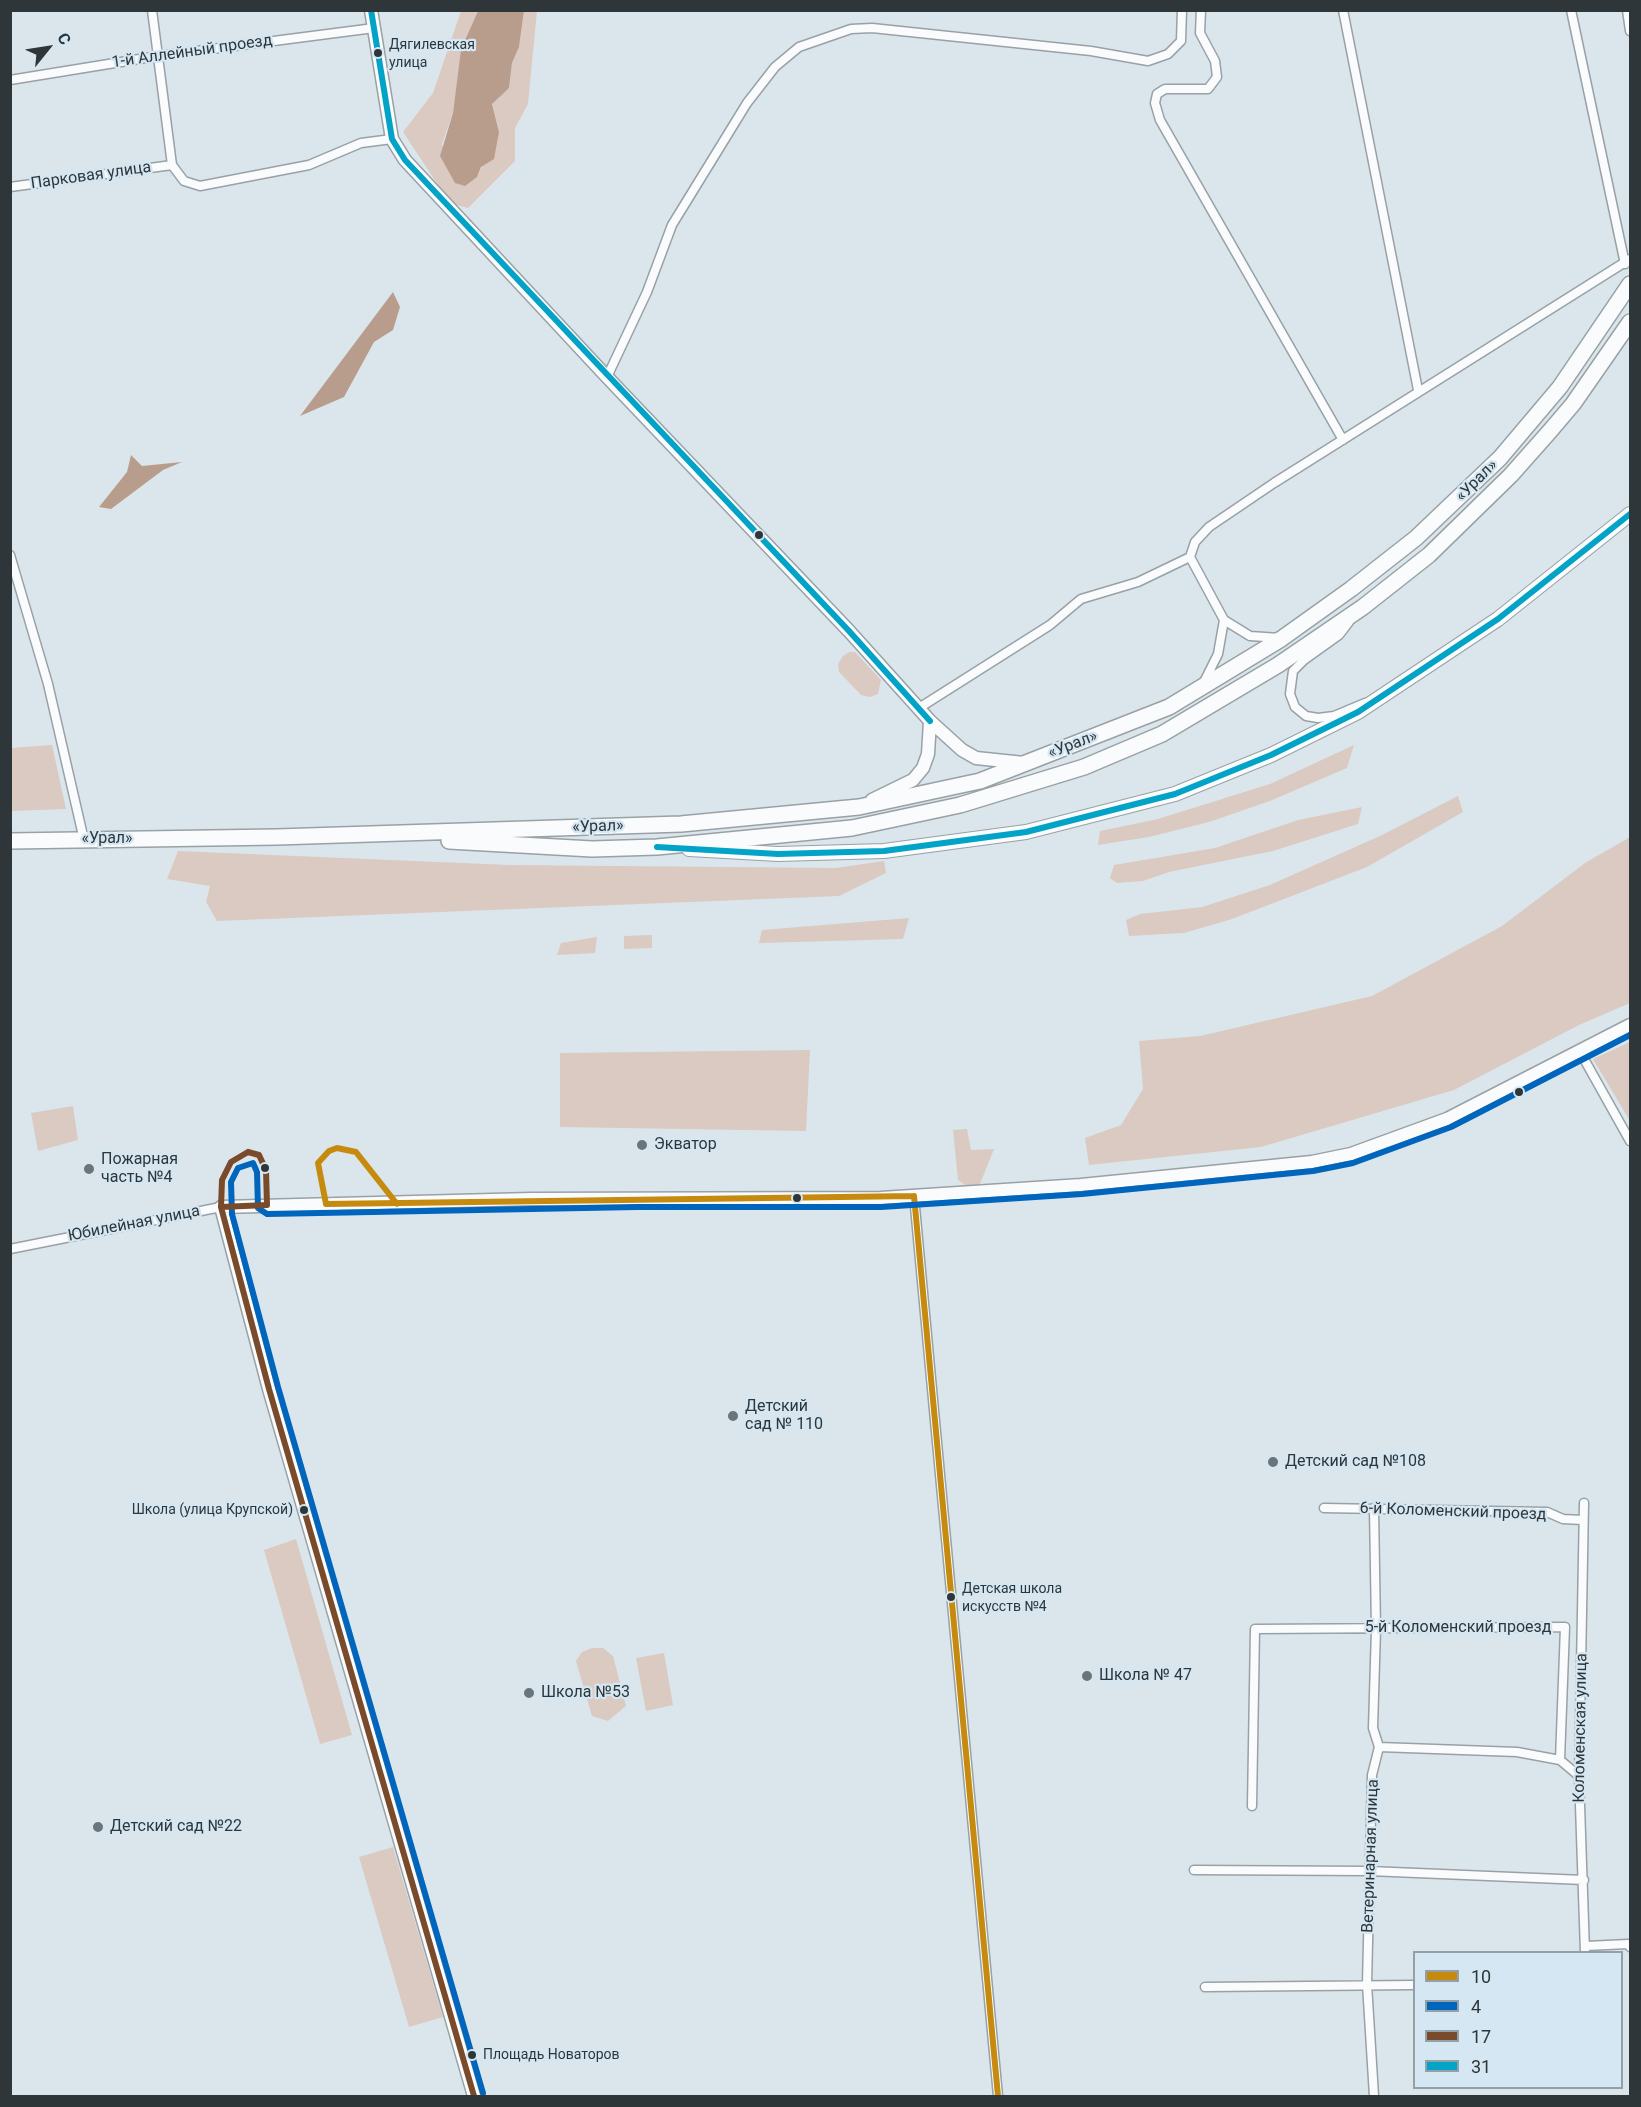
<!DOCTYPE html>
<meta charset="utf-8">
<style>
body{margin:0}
#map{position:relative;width:1641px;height:2107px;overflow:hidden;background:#dbe6ec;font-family:Roboto,sans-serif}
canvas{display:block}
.frame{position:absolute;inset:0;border:12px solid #2f363a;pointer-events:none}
.legend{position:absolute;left:1413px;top:1951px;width:210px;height:138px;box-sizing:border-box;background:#d5e7f2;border:2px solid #93a0a8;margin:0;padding:8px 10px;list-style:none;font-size:18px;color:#2f363a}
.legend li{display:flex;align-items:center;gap:12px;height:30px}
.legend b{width:30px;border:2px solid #93a0a8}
.north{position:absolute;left:18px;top:18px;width:60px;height:60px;-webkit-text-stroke:4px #d5e7f2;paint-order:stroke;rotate:60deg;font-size:16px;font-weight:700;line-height:24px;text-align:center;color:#2f363a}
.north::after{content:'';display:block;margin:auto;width:21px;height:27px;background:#2f363a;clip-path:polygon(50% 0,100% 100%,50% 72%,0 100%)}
</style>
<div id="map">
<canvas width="1641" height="2107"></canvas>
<div class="frame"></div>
<ul class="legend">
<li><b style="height:8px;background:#c58a0e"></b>10</li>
<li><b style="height:8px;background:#0065bd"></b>4</li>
<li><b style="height:8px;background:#7a4b2a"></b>17</li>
<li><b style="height:8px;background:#02a3c7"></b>31</li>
</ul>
<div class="north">С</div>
</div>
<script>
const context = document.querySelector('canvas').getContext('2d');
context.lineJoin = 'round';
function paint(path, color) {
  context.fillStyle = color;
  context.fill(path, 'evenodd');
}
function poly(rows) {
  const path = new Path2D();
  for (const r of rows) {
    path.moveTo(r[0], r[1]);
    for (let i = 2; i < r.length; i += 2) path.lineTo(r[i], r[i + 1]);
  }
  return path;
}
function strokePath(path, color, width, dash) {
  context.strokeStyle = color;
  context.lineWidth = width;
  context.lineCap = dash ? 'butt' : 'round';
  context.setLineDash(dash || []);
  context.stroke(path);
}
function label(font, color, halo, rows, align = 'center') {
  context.font = font + ' Roboto,sans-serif';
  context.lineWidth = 4.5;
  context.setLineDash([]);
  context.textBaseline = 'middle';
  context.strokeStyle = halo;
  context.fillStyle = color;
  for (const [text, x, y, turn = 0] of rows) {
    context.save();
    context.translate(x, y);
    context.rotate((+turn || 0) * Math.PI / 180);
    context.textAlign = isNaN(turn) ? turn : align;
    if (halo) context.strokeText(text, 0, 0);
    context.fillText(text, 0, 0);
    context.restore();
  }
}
const green = poly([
 [461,11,478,11,461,49,453,113,442,144,455,183,477,177,499,132,492,103,509,88,512,63,519,47,524,11,537,11,528,104,515,128,515,161,468,208,450,203,403,132,433,93],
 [849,652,855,652,881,680,878,694,870,697,861,695,839,672,838,664,843,656],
 [52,745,66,809,11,811,11,748],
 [1354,745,1347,768,1270,801,1209,822,1149,837,1098,845,1100,831,1158,819,1270,784],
 [1458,796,1463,812,1367,867,1232,919,1184,933,1129,936,1126,920,1140,914,1202,907,1270,885,1382,835],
 [1362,807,1358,824,1273,851,1169,872,1143,881,1117,883,1110,878,1114,865,1215,848,1298,820],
 [1630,837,1630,1003,1579,1025,1454,1090,1261,1147,1089,1165,1085,1138,1121,1125,1143,1089,1139,1041,1200,1036,1372,996,1502,926,1585,863],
 [178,851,509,865,836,868,884,861,886,873,839,896,217,921,206,902,210,886,167,879],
 [909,918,903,939,759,943,762,930],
 [652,935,652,948,624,949,624,936],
 [597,937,595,953,557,955,561,943],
 [1630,1042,1630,1121,1593,1059],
 [810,1050,806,1131,560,1127,560,1053],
 [73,1106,78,1140,38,1151,31,1113],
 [967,1129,971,1150,994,1149,980,1184,967,1186,958,1180,953,1130],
 [296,1539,352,1735,320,1744,264,1550],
 [592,1648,603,1648,613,1656,626,1706,608,1721,592,1716,576,1661,582,1652],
 [664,1653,673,1705,646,1711,636,1658],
 [393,1847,443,2017,409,2027,359,1857]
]);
const water = poly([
 [478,11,524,11,519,47,512,63,509,88,492,104,499,132,494,159,481,167,477,177,465,186,455,183,440,156,453,113,461,49],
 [393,292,400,307,393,330,374,342,344,397,300,416],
 [131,455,142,466,182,462,163,470,111,509,99,507,127,472]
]);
const street = poly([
 [152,10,172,165,184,181,200,186,309,165,361,143,392,139],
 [1201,10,1200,33,1215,61,1217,77,1208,89,1165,89,1157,94,1155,103,1160,120,1343,440],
 [1343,10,1418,390],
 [1571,10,1625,264],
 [1627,10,1630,31],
 [10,80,158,56,374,28],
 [10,187,172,165],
 [607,377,647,292,672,225,747,103,775,67,799,47,851,29,872,28,1091,51,1148,61,1168,54,1181,41,1182,10],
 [10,555,48,684,84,840],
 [1190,557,1224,620,1250,636,1280,638],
 [1349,622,1339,635,1304,660,1293,671,1290,694,1295,707,1306,716,1318,718,1334,716,1365,703],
 [1203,684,1218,654,1224,620],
 [919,708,1050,625,1081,599,1138,582,1190,557,1195,542,1209,527,1274,483,1630,259],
 [1579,1050,1630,1141],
 [914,1196,998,2096],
 [10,1249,221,1207],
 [1584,1503,1579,1776,1585,1952],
 [1324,1508,1547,1512,1563,1519,1582,1520],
 [1374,1508,1376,1629,1373,1728,1379,1747,1372,1775,1367,1984,1374,2096],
 [1379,1747,1517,1752,1560,1760,1579,1776],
 [1252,1806,1255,1629,1565,1627,1560,1760],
 [1194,1870,1369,1871,1584,1880],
 [1586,1946,1628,1944,1630,1947],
 [1205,1987,1414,1985]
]);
const secondary = poly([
 [371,10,392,139,405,160,607,377,849,631,930,721,962,750,976,758,1024,763],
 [872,800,913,780,923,768,928,754,930,721],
 [474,2096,269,1389,221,1207,531,1199,881,1198,1081,1185,1312,1162,1351,1154,1447,1119,1630,1025]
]);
const primary = poly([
 [689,849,778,854,884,851,1026,832,1175,794,1271,755,1358,712,1498,619,1630,514]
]);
const highway = poly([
 [10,841,277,837,681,824,859,807,980,781,1169,707,1281,639,1351,589,1416,538,1500,458,1560,387,1630,284],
 [449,841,592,849,657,847,852,828,960,805,1084,767,1162,734,1278,665,1363,607,1429,555,1511,475,1550,431,1573,404,1630,322]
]);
const bus1 = poly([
 [914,1196,998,2096],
 [326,1204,914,1196],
 [326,1204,318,1163,329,1151,337,1148,356,1152,397,1204]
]);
const bus2 = poly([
 [483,2093,278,1387,232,1214,231,1182,238,1168,253,1163,257,1172,258,1208,267,1214,637,1207,881,1207,1082,1194,1313,1171,1353,1163,1451,1127,1630,1035]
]);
const bus3 = poly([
 [248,1152,259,1155,266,1170,267,1205,221,1207,222,1180,231,1162,248,1152],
 [221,1207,269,1389,474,2096]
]);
const bus4 = poly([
 [371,10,392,139,405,160,849,631,930,721],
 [657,847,778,854,884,851,1026,832,1175,794,1271,755,1358,712,1498,619,1630,514]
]);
const markers = [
 [378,53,5,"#2f363a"],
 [759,535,5,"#2f363a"],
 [1519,1092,5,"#2f363a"],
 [642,1145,6,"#6b7478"],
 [265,1168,5,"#2f363a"],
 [89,1169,6,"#6b7478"],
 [797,1198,5,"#2f363a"],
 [733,1416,6,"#6b7478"],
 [1273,1462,6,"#6b7478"],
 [304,1510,5,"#2f363a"],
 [951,1597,5,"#2f363a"],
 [1087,1676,6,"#6b7478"],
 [529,1693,6,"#6b7478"],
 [98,1827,6,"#6b7478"],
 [472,2055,5,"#2f363a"]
];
const busNames = [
 ["Дягилевская",389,45],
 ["улица",389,63],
 ["Школа (улица Крупской)",293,1510,"right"],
 ["Детская школа",962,1589],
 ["искусств №4",962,1607],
 ["Площадь Новаторов",483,2055]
];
const streetNames = [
 ["1-й Аллейный проезд",192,52,-8],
 ["Парковая улица",91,176,-8],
 ["«Урал»",1477,481,-45],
 ["«Урал»",1073,745,-21],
 ["«Урал»",598,827,-2],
 ["«Урал»",107,839],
 ["Юбилейная улица",134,1224,-11],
 ["6-й Коломенский проезд",1453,1512,2],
 ["5-й Коломенский проезд",1458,1628],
 ["Коломенская улица",1581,1728,-89],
 ["Ветеринарная улица",1371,1856,-88]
];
const poiNames = [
 ["Экватор",654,1145],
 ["Пожарная",101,1160],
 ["часть №4",101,1178],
 ["Детский",745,1407],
 ["сад № 110",745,1425],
 ["Детский сад №108",1285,1462],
 ["Школа № 47",1099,1676],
 ["Школа №53",541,1693],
 ["Детский сад №22",110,1827]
];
paint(green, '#dacac1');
paint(water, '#b89d8d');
strokePath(street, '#98a1a5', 11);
strokePath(secondary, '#98a1a5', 15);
strokePath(primary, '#98a1a5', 16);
strokePath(highway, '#98a1a5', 18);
strokePath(street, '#fafbfc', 8);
strokePath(secondary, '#fafbfc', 12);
strokePath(primary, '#fafbfc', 14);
strokePath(highway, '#fafbfc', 15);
strokePath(bus1, '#c58a0e', 6);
strokePath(bus2, '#0065bd', 6);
strokePath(bus3, '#7a4b2a', 6);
strokePath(bus4, '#02a3c7', 6);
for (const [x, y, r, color] of markers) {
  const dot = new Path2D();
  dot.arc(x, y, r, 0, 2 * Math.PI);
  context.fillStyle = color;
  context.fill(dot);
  strokePath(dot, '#d5e7f2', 2);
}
label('14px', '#2f363a', '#d5e7f2', busNames, 'left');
label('16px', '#2f363a', '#d5e7f2', streetNames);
label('16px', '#2f363a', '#d5e7f2', poiNames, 'left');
</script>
